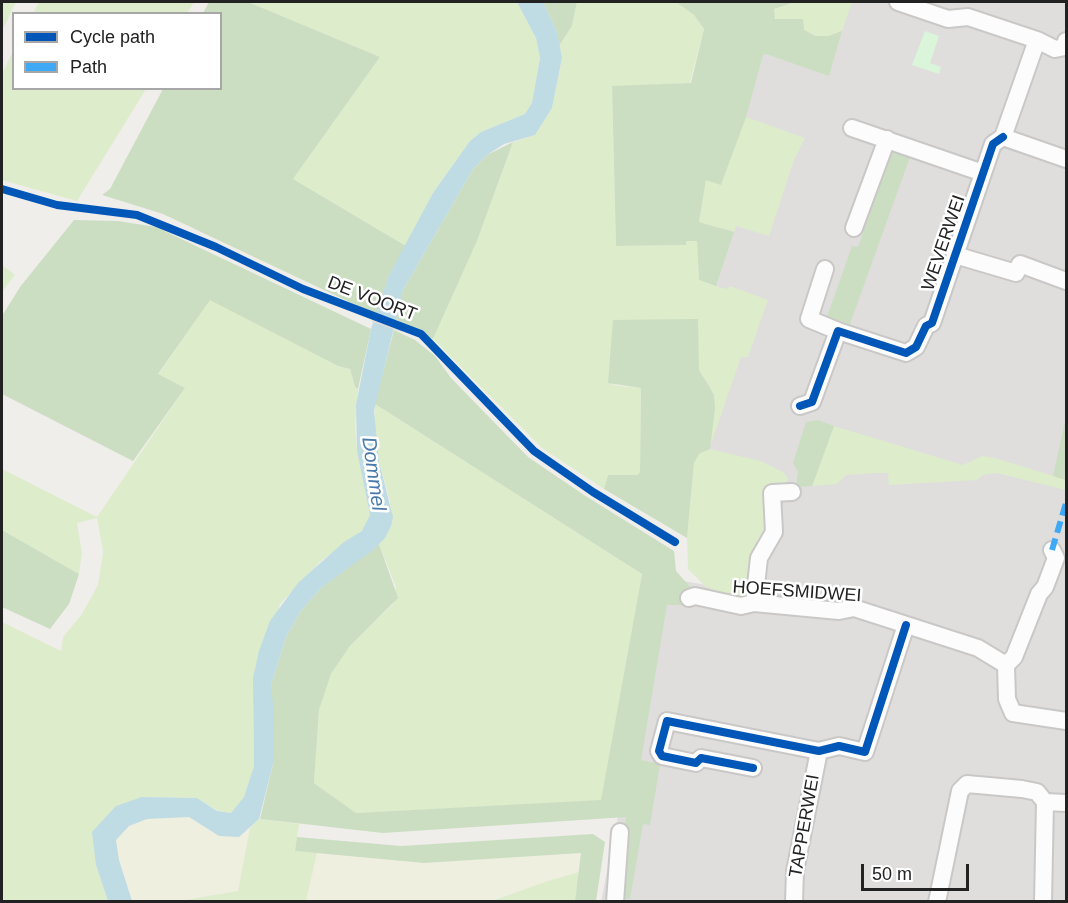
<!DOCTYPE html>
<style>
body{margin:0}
#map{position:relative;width:1068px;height:903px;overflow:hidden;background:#f0eeeb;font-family:Helvetica,sans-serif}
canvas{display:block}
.frame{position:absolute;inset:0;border:3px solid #222;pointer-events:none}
.legend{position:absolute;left:12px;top:12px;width:210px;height:78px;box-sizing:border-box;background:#fff;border:2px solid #a7a7a7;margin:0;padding:8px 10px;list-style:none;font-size:18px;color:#222}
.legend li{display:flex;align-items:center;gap:12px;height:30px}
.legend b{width:30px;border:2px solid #a7a7a7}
.scale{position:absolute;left:861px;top:864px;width:108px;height:27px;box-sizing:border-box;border:3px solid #222;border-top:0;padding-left:8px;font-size:18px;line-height:21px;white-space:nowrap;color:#222;-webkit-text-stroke:4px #fff;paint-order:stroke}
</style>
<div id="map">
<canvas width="1068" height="903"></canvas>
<div class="frame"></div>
<ul class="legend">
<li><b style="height:8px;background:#0057b8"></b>Cycle path</li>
<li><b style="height:8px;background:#3fa9f5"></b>Path</li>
</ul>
<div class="scale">50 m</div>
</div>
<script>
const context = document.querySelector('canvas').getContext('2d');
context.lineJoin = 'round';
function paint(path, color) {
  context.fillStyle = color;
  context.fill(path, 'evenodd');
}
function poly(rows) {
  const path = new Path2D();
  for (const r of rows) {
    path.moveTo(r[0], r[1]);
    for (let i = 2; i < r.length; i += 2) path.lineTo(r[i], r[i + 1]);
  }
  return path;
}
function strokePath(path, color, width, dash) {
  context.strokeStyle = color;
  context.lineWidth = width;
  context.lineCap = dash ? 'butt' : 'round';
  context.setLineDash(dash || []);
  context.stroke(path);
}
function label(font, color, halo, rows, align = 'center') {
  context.font = font + ' Helvetica,sans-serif';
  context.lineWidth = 5;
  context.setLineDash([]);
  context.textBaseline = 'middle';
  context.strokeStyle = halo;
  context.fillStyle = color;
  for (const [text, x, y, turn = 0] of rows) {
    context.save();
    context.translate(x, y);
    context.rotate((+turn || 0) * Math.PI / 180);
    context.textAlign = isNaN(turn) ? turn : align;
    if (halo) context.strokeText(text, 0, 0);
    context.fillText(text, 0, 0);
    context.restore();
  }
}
const residential = poly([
 [851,2,1066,2,1066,901,601,902,665,578,737,590,699,453,708,291,741,119,764,39]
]);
const farmland = poly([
 [189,817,219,836,239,837,250,828,238,891,173,901,132,901,119,860,116,840,129,826,147,819],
 [317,853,424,863,565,853,581,853,582,856,579,872,489,901,306,902]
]);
const grass = poly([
 [2,2,16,2,2,31],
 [39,2,194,2,187,13,33,13],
 [248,2,517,2,536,38,540,58,532,103,525,114,481,132,470,141,433,193,406,246,293,179,380,57],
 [577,2,676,2,694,15,704,29,690,83,612,87,616,246,686,245,686,241,697,241,699,280,722,288,727,289,730,286,768,300,748,357,741,357,712,441,710,440,710,387,699,370,611,385,641,388,640,472,637,475,608,475,604,489,542,448,433,339,477,241,513,142,535,135,552,108,562,58,559,46,572,26],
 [795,2,852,2,842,31,829,36,815,36,804,30,803,19,782,21,773,17,774,9],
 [13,51,14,88,146,89,77,201,2,180,2,74],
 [746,117,805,138,794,160,769,236,736,226,734,232,699,222,706,179,721,184],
 [2,265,15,275,2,292],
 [210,299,338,366,350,369,355,387,358,389,355,426,357,451,370,515,367,523,362,531,320,562,280,604,253,705,254,766,244,798,231,813,218,811,197,798,142,797,96,865,108,901,2,901,2,622,61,651,63,637,82,614,98,585,103,552,97,518,77,523,82,553,79,574,2,530,2,469,97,517,185,388,158,375],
 [375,404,642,574,601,801,356,813,314,783,319,710,331,674,350,646,393,604,396,587,379,544,391,526,390,501,379,462,374,433],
 [834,426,963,465,982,456,995,458,1066,480,1066,490,997,473,983,475,977,480,889,485,888,473,875,473,846,475,837,484,812,486],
 [710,449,761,461,783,472,788,478,756,554,742,599,706,587,688,569,687,538,694,463,700,453],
 [259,819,299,824,295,851,317,853,306,901,173,902,238,891,250,828],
 [579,872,575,901,489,902,548,881]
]);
const forest = poly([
 [209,2,248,2,380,57,293,179,406,246,389,275,377,315,163,214,102,195,110,189,163,89,220,88,220,14,203,13],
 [543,2,577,2,572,26,559,46,557,32],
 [676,2,795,2,774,9,775,19,803,19,804,30,815,36,829,36,842,31,829,76,766,54,763,55,746,117,721,185,706,180,699,222,734,232,716,286,699,280,697,241,686,241,686,245,616,246,612,86,691,83,704,29,694,15],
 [513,142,477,241,433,339,395,319,403,290,473,169,487,155],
 [891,151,910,157,850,324,827,317,852,246,858,247],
 [74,220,118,221,156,227,371,329,358,389,355,387,350,369,338,366,210,300,158,374,185,388,133,461,2,394,2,316,20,287],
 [698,319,699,370,714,395,715,408,710,449,700,453,694,463,687,538,604,489,608,475,637,475,640,472,641,388,608,383,613,320],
 [394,330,415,340,435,356,451,378,528,457,584,495,674,551,676,571,692,589,691,605,667,605,641,760,660,764,650,825,643,824,630,899,615,898,626,817,383,833,260,819,273,764,271,685,286,637,300,612,321,588,379,544,398,598,350,646,331,674,319,710,314,783,356,813,601,800,642,574,375,404],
 [1066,417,1066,480,1053,476],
 [818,420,834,426,812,486,796,487,798,472,793,463,806,422],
 [2,530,79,574,69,604,50,629,2,607],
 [593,834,605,842,596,901,575,901,581,853,424,863,295,851,297,837,401,846]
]);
const park = poly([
 [925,31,939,36,930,63,941,67,939,74,912,65]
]);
const water = poly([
 [517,2,543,2,557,32,562,58,552,108,535,135,504,144,487,155,473,169,403,290,374,411,379,462,393,517,391,526,385,538,373,550,321,588,300,612,286,637,271,685,274,714,273,764,259,819,239,837,219,836,189,817,147,819,129,826,116,840,119,860,132,901,108,901,96,865,92,832,116,806,142,797,197,798,217,811,231,813,244,797,254,766,253,678,259,651,270,621,298,583,344,542,362,531,370,515,357,451,356,405,371,329,389,275,433,193,470,141,481,132,525,114,532,103,540,58,536,38]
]);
const pier = poly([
 [375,313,405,324,402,332,372,322]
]);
const minor = poly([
 [898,2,948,19,968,17,1037,40],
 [852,128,983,173],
 [1003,137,1037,40,1055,49,1065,47,1066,41],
 [1003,137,1066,159],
 [854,228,887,139],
 [955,255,1016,273,1020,264,1066,281],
 [825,269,809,319,838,331],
 [800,406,812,402,838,331,906,353,916,347,926,326,932,323,993,144,1003,137],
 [689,598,695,596,741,606,754,603,839,611,854,608,978,648,1006,665,1007,699,1013,713,1066,721],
 [754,603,759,558,774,532,772,493,792,492],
 [1006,665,1014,657,1039,594,1045,587,1056,558,1052,550],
 [753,768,701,758,696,763,662,756,659,751,667,721,819,751,839,746,865,752,906,625],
 [615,902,620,832],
 [794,902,795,871,819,751],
 [937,902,960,791,967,784,1022,789,1037,792,1045,802],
 [1043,902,1045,802,1066,803]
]);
const quiet = poly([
 [1052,550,1066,503]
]);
const cycleway = poly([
 [2,189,57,205,137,215,216,247,303,289,421,334,534,451,593,492,675,542],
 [800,406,812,402,838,331,906,353,916,347,926,326,932,323,993,144,1003,137],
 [753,768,701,758,696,763,662,756,659,751,667,721,819,751,839,746,865,752,906,625]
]);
const streetNames = [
 ["WEVERWEI",944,243,-71],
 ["DE VOORT",372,299,21],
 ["HOEFSMIDWEI",797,592,4],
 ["TAPPERWEI",805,826,-80]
];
const waterNames = [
 ["Dommel",373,474,82]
];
paint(residential, '#dfdedc');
paint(farmland, '#efefdf');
paint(grass, '#ddeccb');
paint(forest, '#cbdec1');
paint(park, '#daf5da');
paint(water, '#bfdbe3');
paint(pier, '#dedddd');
strokePath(minor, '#c9c8c7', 20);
strokePath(minor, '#fdfcfc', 16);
strokePath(quiet, '#3fa9f5', 6, [12, 6]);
strokePath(cycleway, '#0057b8', 8);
label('18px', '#222', '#fff', streetNames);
label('italic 20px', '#4a7aab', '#fff', waterNames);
</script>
